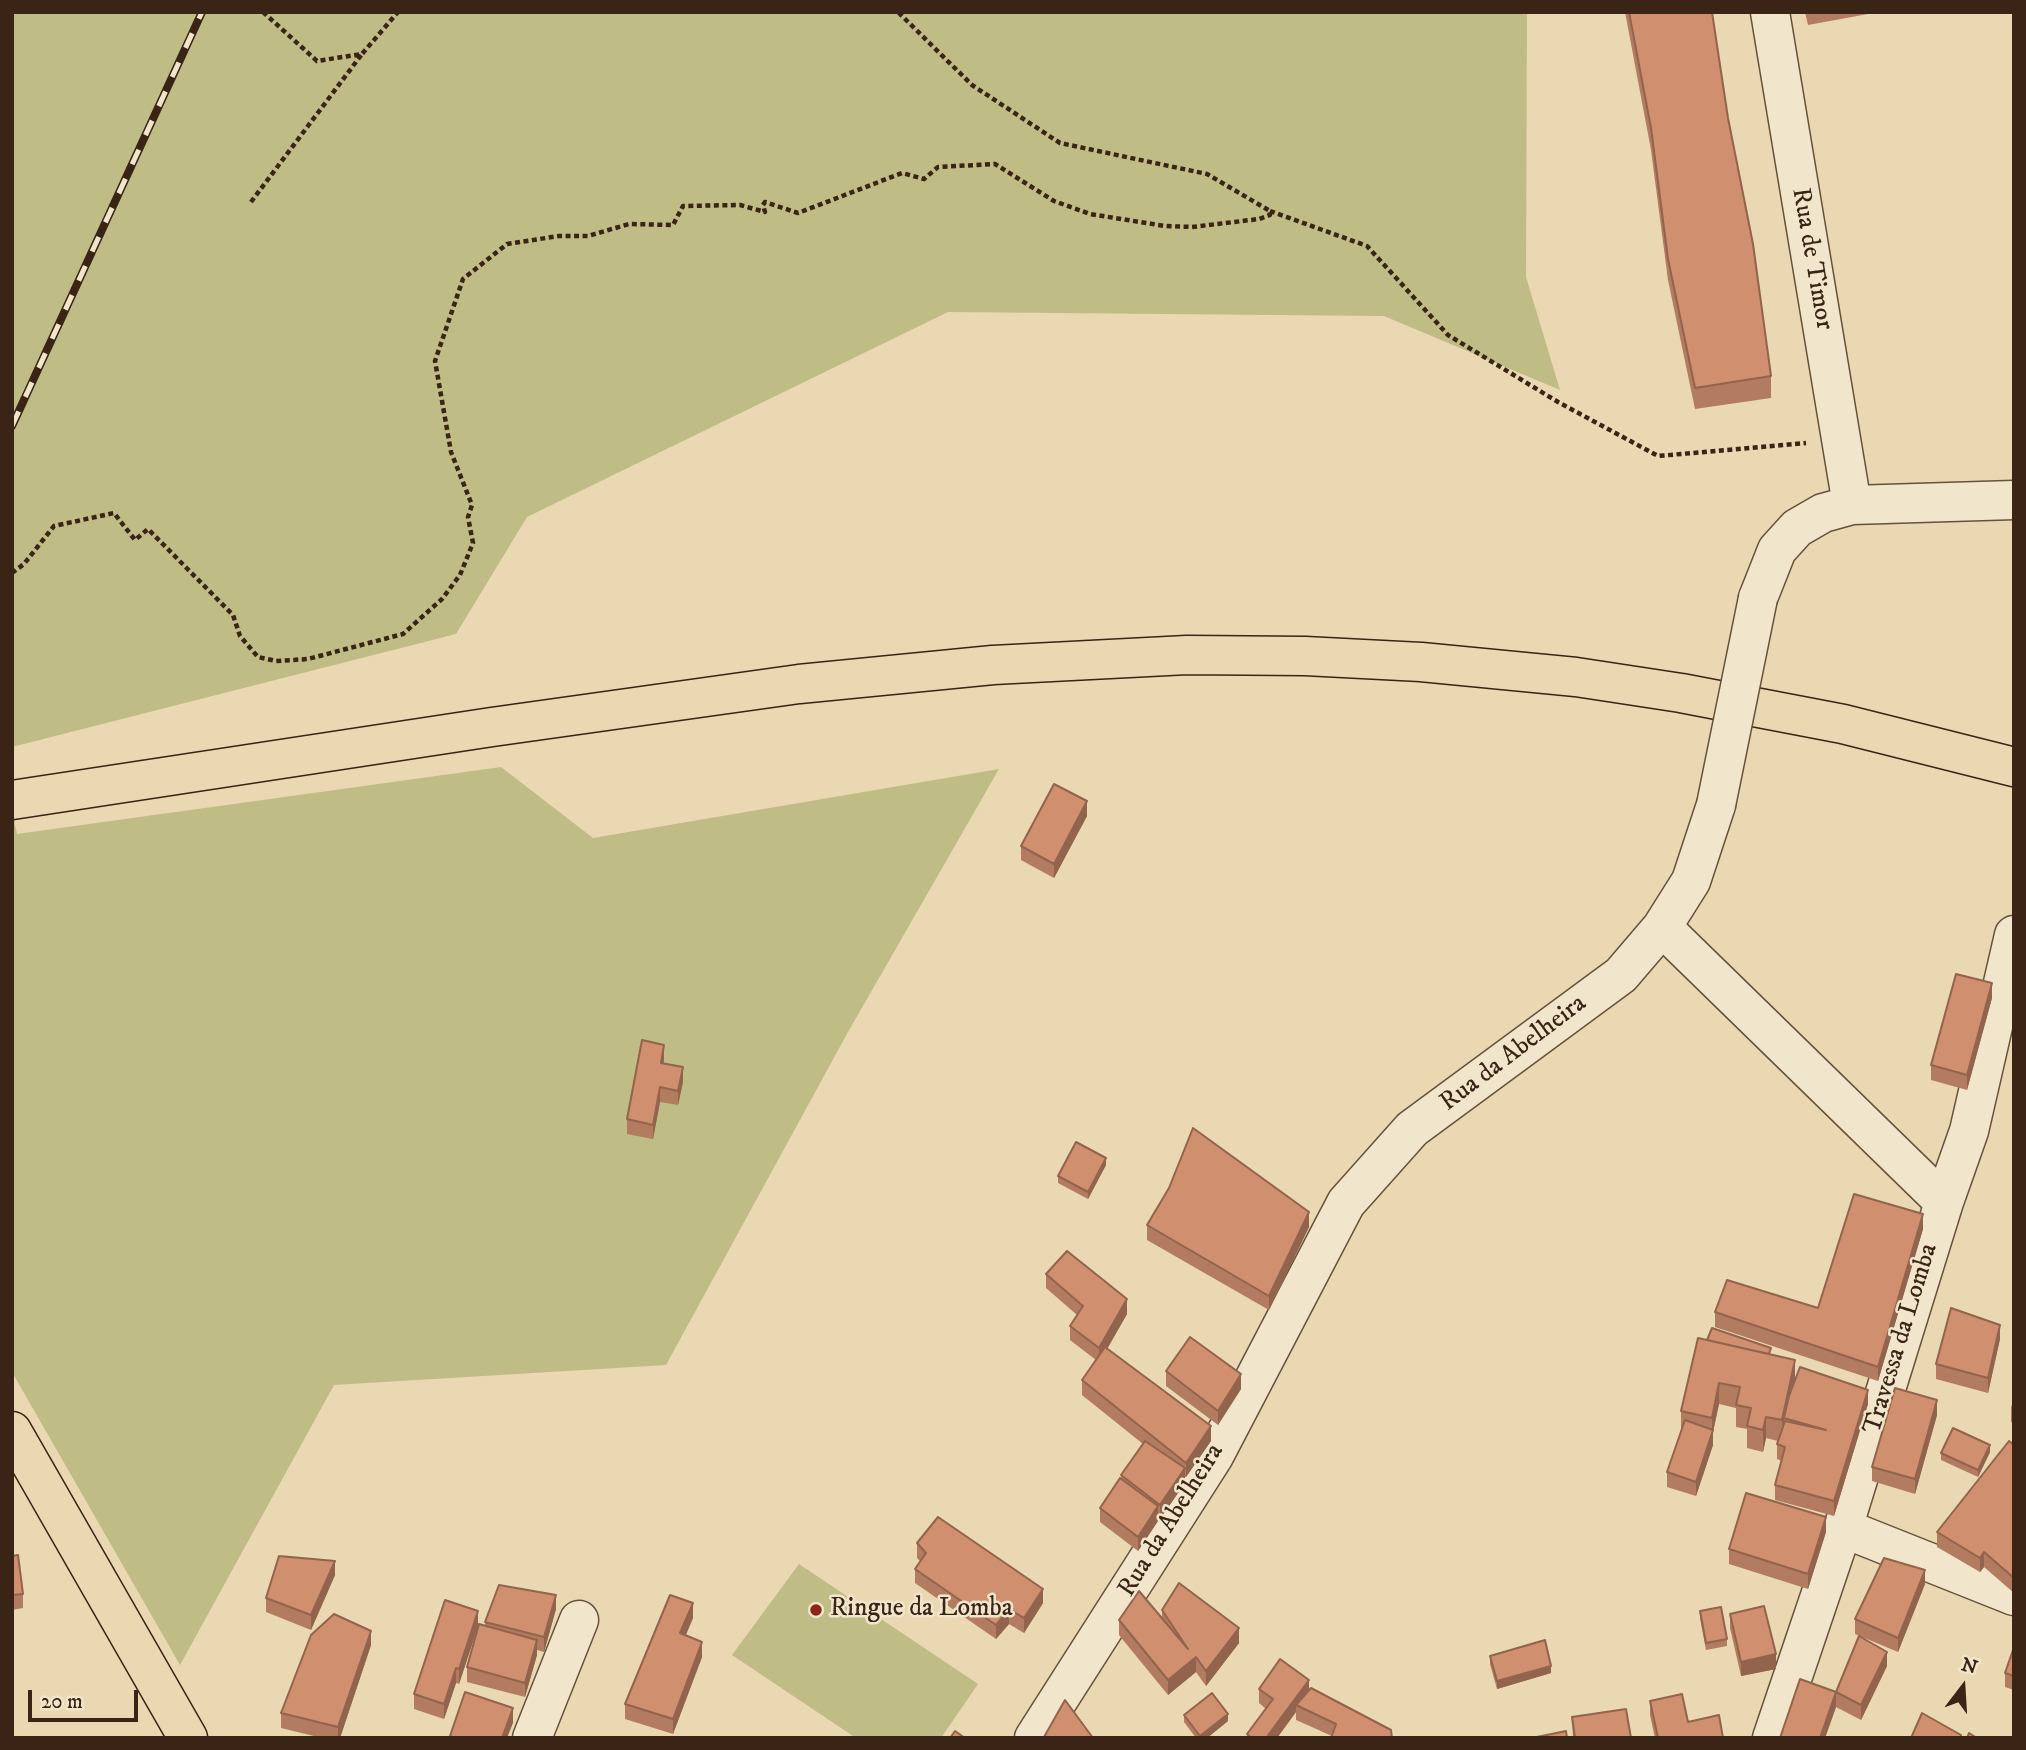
<!DOCTYPE html>
<style>
body{margin:0}
#map{position:relative;width:2026px;height:1750px;overflow:hidden;background:#e9d8b1;font-family:"IM FELL DW Pica",serif}
canvas{display:block}
.frame{position:absolute;inset:0;border:14px solid #3a2415;pointer-events:none}
.north{position:absolute;left:1928px;top:1652px;width:70px;height:70px;-webkit-text-stroke:5px #f1e6cc;paint-order:stroke;rotate:17deg;font-size:19px;font-weight:700;line-height:28px;text-align:center;color:#3a2415}
.north::after{content:'';display:block;margin:auto;width:24px;height:32px;background:#3a2415;clip-path:polygon(50% 0,100% 100%,50% 72%,0 100%)}
.scale{position:absolute;left:28px;top:1690px;width:110px;height:32px;box-sizing:border-box;border:4px solid #3a2415;border-top:0;padding-left:9px;font-size:21px;line-height:24px;white-space:nowrap;color:#3a2415;-webkit-text-stroke:5px #f1e6cc;paint-order:stroke}
</style>
<div id="map">
<canvas width="2026" height="1750"></canvas>
<div class="frame"></div>
<div class="north">N</div>
<div class="scale">20 m</div>
</div>
<script>
const context = document.querySelector('canvas').getContext('2d');
context.lineJoin = 'round';
function paint(path, color) {
  context.fillStyle = color;
  context.fill(path, 'evenodd');
}
function poly(rows) {
  const path = new Path2D();
  for (const r of rows) {
    path.moveTo(r[0], r[1]);
    for (let i = 2; i < r.length; i += 2) path.lineTo(r[i], r[i + 1]);
  }
  return path;
}
function strokePath(path, color, width, dash) {
  context.strokeStyle = color;
  context.lineWidth = width;
  context.lineCap = dash ? 'butt' : 'round';
  context.setLineDash(dash || []);
  context.stroke(path);
}
function label(font, color, halo, rows, align = 'center') {
  context.font = font + ' "IM FELL DW Pica",serif';
  context.lineWidth = 5;
  context.setLineDash([]);
  context.textBaseline = 'middle';
  context.strokeStyle = halo;
  context.fillStyle = color;
  for (const [text, x, y, turn = 0] of rows) {
    context.save();
    context.translate(x, y);
    context.rotate((+turn || 0) * Math.PI / 180);
    context.textAlign = isNaN(turn) ? turn : align;
    if (halo) context.strokeText(text, 0, 0);
    context.fillText(text, 0, 0);
    context.restore();
  }
}
const green = poly([
 [12,12,1527,12,1526,277,1560,390,1384,316,948,312,527,517,456,634,12,747],
 [501,767,593,838,999,769,848,1032,666,1365,334,1385,180,1665,12,1372,12,810,17,834],
 [799,1564,978,1684,941,1738,856,1738,732,1655]
]);
const path = poly([
 [263,12,317,61,362,54,398,12],
 [251,202,362,54],
 [1270,211,1367,246,1448,335,1558,402,1658,456,1806,443],
 [12,422,14,422],
 [12,573,24,564,54,526,114,513,135,540,148,529,233,615,240,636,258,657,276,661,308,659,403,634,442,599,460,575,473,543,468,517,472,505,451,452,435,361,463,279,507,244,559,236,588,236,629,224,673,225,683,206,740,205,765,212,763,205,765,202,798,213,902,173,924,179,938,167,995,164,1054,201,1090,214,1165,226,1192,227,1259,219,1270,215,1270,211,1207,174,1060,143,972,85,898,12]
]);
const minor = poly([
 [1770,12,1852,505],
 [1758,598,1777,550,1797,528,1823,513,1852,505,2014,500],
 [1662,927,1944,1202],
 [1843,1528,2014,1596],
 [532,1738,579,1620],
 [1034,1738,1214,1456,1346,1203,1412,1129,1621,975,1662,927,1691,881,1716,805],
 [1772,1738,1843,1528,1944,1202,1969,1131,2014,935]
]);
const major = poly([
 [12,1431,188,1738]
]);
const highway = poly([
 [12,800,492,727,799,684,993,665,1187,655,1305,656,1421,662,1576,677,1681,693,1843,724,2014,767]
]);
const rail = poly([
 [12,426,202,12]
]);
const minorBridge = poly([
 [1716,805,1758,598]
]);
const wall = poly([
 [1625,12,1712,12,1728,118,1771,376,1771,398,1695,409,1668,280,1651,150],
 [1805,12,1879,12,1808,25],
 [1087,816,1054,878,1021,860,1021,846],
 [1992,998,1967,1090,1931,1080,1931,1065],
 [664,1060,663,1064,683,1082,678,1105,660,1102,653,1139,627,1134,627,1119],
 [1106,1165,1088,1199,1058,1183,1058,1176],
 [1147,1225,1309,1227,1269,1310,1147,1240],
 [1923,1229,1878,1381,1715,1327,1715,1312,1818,1308],
 [1046,1274,1127,1314,1107,1349,1211,1441,1186,1477,1185,1477,1185,1483,1160,1519,1158,1518,1158,1521,1138,1551,1100,1522,1100,1508,1121,1478,1121,1475,1143,1444,1082,1395,1082,1380,1096,1360,1070,1340,1070,1326,1077,1315,1046,1288],
 [1698,1338,1771,1355,1795,1379,1868,1404,1834,1516,1775,1500,1775,1485,1782,1461,1777,1459,1777,1444,1778,1441,1766,1438,1763,1452,1747,1448,1747,1429,1736,1427,1736,1408,1719,1404,1713,1432,1713,1445,1696,1496,1667,1487,1667,1472,1681,1430,1681,1411],
 [2000,1339,1988,1393,1936,1379,1936,1364],
 [1166,1371,1241,1389,1218,1425,1166,1386],
 [2014,1400,2014,1423,2011,1422,2011,1407],
 [1937,1415,1915,1494,1872,1481,1872,1467],
 [2014,1445,2014,1593,1984,1567,1980,1572,1937,1547,1937,1532],
 [1990,1452,1978,1477,1941,1460,1941,1453],
 [1826,1532,1808,1589,1729,1564,1729,1549],
 [917,1543,1043,1603,1024,1633,1009,1624,996,1639,915,1583,915,1569,920,1561,917,1558],
 [12,1556,23,1594,23,1608,12,1610],
 [335,1575,311,1630,266,1612,266,1598],
 [1925,1584,1898,1652,1855,1634,1855,1619],
 [556,1609,544,1652,537,1650,537,1655,525,1697,467,1682,467,1667,476,1633,459,1684,456,1683,444,1719,414,1709,414,1694,478,1624,485,1626,485,1622],
 [1162,1610,1239,1643,1206,1686,1196,1672,1168,1695,1119,1635,1119,1620,1162,1618],
 [1700,1611,1727,1639,1727,1646,1706,1650,1700,1618],
 [1730,1614,1776,1669,1741,1676,1730,1628],
 [693,1618,686,1635,702,1657,673,1734,625,1719,625,1704],
 [371,1645,340,1738,322,1738,281,1728,281,1713],
 [2014,1647,2014,1690,2005,1687,2005,1673],
 [1490,1656,1551,1673,1497,1689,1490,1664],
 [1887,1666,1861,1720,1836,1707,1825,1738,1780,1738,1836,1692],
 [1259,1689,1309,1690,1391,1730,1332,1736,1296,1720,1296,1712,1277,1738,1247,1738,1247,1734,1266,1709,1259,1703],
 [1650,1701,1688,1722,1723,1738,1655,1738,1650,1715],
 [1184,1715,1228,1721,1207,1738,1196,1738,1184,1722],
 [1572,1717,1631,1738,1573,1738]
]);
const shadedWall = poly([
 [1087,801,1087,816,1054,878,1054,864],
 [1992,983,1992,998,1967,1090,1967,1075],
 [664,1045,664,1060,661,1078,661,1063],
 [683,1067,683,1082,678,1105,678,1091],
 [660,1087,660,1102,653,1139,653,1125],
 [1106,1158,1106,1165,1088,1199,1088,1192],
 [1309,1212,1309,1227,1269,1310,1269,1296],
 [1923,1214,1923,1229,1878,1381,1878,1367],
 [1127,1299,1127,1314,1099,1363,1099,1348],
 [2000,1325,2000,1339,1988,1393,1988,1378],
 [1795,1360,1795,1382,1784,1418,1784,1432,1782,1442,1782,1420],
 [1241,1374,1241,1389,1218,1425,1218,1411],
 [1719,1383,1719,1404,1713,1432,1713,1445,1696,1496,1696,1482,1712,1435,1712,1418],
 [1868,1390,1868,1404,1834,1516,1834,1501],
 [1937,1400,1937,1415,1915,1494,1915,1479],
 [1766,1417,1766,1438,1763,1452,1763,1430],
 [1211,1426,1211,1441,1186,1477,1186,1463],
 [1990,1445,1990,1452,1978,1477,1978,1470],
 [1185,1468,1185,1483,1160,1519,1160,1505],
 [1158,1506,1158,1521,1138,1551,1138,1537],
 [1826,1517,1826,1532,1808,1589,1808,1574],
 [1984,1552,1984,1567,1980,1572,1980,1558],
 [335,1561,335,1575,311,1630,311,1615],
 [1925,1570,1925,1584,1898,1652,1898,1638],
 [1043,1589,1043,1603,1024,1633,1024,1618],
 [556,1595,556,1609,544,1652,544,1637],
 [693,1603,693,1618,680,1648,680,1633],
 [1009,1609,1009,1624,996,1639,996,1625],
 [478,1611,478,1626,459,1684,459,1669],
 [1239,1628,1239,1643,1206,1686,1206,1671],
 [371,1631,371,1645,340,1738,338,1738,338,1727],
 [537,1640,537,1655,525,1697,525,1683],
 [702,1642,702,1657,673,1734,673,1719],
 [1887,1652,1887,1666,1861,1720,1861,1705],
 [1776,1654,1776,1669,1741,1676,1741,1662],
 [1196,1657,1196,1672,1168,1695,1168,1680],
 [1551,1666,1551,1673,1497,1689,1497,1681],
 [456,1668,456,1683,444,1719,444,1704],
 [1309,1680,1309,1694,1296,1705,1296,1712,1277,1738,1266,1738],
 [1836,1692,1836,1707,1825,1738,1820,1738],
 [513,1708,513,1723,507,1738,502,1738],
 [1228,1714,1228,1721,1207,1738,1200,1738,1200,1736]
]);
const building = poly([
 [1629,12,1712,12,1728,118,1753,244,1771,376,1695,388,1668,259,1651,128,1629,12],
 [1054,784,1087,801,1054,864,1021,846,1054,784],
 [1956,974,1992,983,1967,1075,1931,1065,1956,974],
 [642,1040,664,1045,661,1063,683,1067,678,1091,660,1087,653,1125,627,1119,642,1040],
 [1193,1128,1309,1212,1269,1296,1147,1225,1169,1188,1193,1128],
 [1076,1142,1106,1158,1088,1192,1058,1176,1076,1142],
 [1854,1194,1923,1214,1878,1367,1715,1312,1727,1280,1818,1308,1854,1194],
 [1067,1251,1127,1299,1099,1348,1070,1326,1083,1306,1046,1274,1067,1251],
 [1951,1308,2000,1325,1988,1378,1936,1364,1951,1308],
 [1712,1328,1771,1348,1769,1354,1707,1340,1712,1328],
 [1190,1337,1241,1374,1218,1411,1166,1371,1190,1337],
 [1698,1338,1795,1360,1782,1420,1766,1417,1763,1430,1747,1426,1751,1408,1736,1405,1740,1387,1719,1383,1712,1418,1681,1411,1698,1338],
 [1105,1347,1211,1426,1186,1463,1082,1380,1105,1347],
 [1800,1367,1868,1390,1834,1501,1775,1485,1785,1447,1777,1444,1785,1421,1826,1430,1784,1418,1789,1396,1800,1367],
 [1895,1388,1937,1400,1915,1479,1872,1467,1895,1388],
 [1685,1420,1713,1430,1696,1482,1667,1472,1685,1420],
 [1953,1428,1990,1445,1978,1470,1941,1453,1953,1428],
 [1145,1441,1185,1468,1160,1505,1121,1475,1145,1441],
 [2009,1441,2014,1445,2014,1578,1984,1552,1980,1558,1937,1532,2009,1441],
 [1120,1478,1158,1506,1138,1537,1100,1508,1120,1478],
 [1746,1493,1826,1517,1808,1574,1729,1549,1746,1493],
 [938,1517,1043,1589,1024,1618,1009,1609,996,1625,915,1569,926,1553,917,1543,938,1517],
 [18,1555,23,1594,12,1595,12,1556,18,1555],
 [279,1556,335,1561,311,1615,266,1598,279,1556],
 [1884,1558,1925,1570,1898,1638,1855,1619,1884,1558],
 [1179,1583,1239,1628,1206,1671,1196,1657,1168,1680,1119,1620,1139,1591,1188,1649,1162,1610,1179,1583],
 [499,1585,556,1595,544,1637,485,1622,499,1585],
 [670,1595,693,1603,680,1633,702,1642,673,1719,625,1704,670,1595],
 [445,1600,478,1611,459,1669,456,1668,444,1704,414,1694,445,1600],
 [1764,1606,1776,1654,1741,1662,1730,1614,1764,1606],
 [1721,1607,1727,1639,1706,1643,1700,1611,1721,1607],
 [334,1614,371,1631,338,1727,281,1713,311,1635,334,1614],
 [479,1624,537,1640,525,1683,467,1667,479,1624],
 [1859,1636,1887,1652,1861,1705,1836,1692,1820,1738,1780,1738,1800,1679,1836,1692,1859,1636],
 [1545,1640,1551,1666,1497,1681,1490,1656,1545,1640],
 [2014,1647,2014,1676,2005,1673,2014,1647],
 [1280,1659,1309,1680,1266,1738,1252,1738,1247,1734,1273,1699,1259,1689,1280,1659],
 [1311,1688,1391,1730,1392,1738,1331,1738,1336,1724,1296,1705,1311,1688],
 [465,1692,513,1708,502,1738,455,1738,450,1736,465,1692],
 [1212,1693,1228,1714,1200,1736,1184,1715,1212,1693],
 [1682,1694,1688,1722,1719,1715,1723,1738,1658,1738,1650,1701,1682,1694],
 [1065,1700,1093,1738,1045,1738,1044,1737,1065,1700],
 [1626,1709,1631,1738,1575,1738,1572,1717,1626,1709],
 [1922,1713,1961,1735,1961,1738,1911,1738,1922,1713],
 [955,1731,965,1738,950,1738,955,1731],
 [1566,1731,1567,1738,1532,1738,1566,1731],
 [1969,1733,1977,1738,1967,1738,1969,1733]
]);
const markers = [
 [816,1610,7,"#8f2418"]
];
const streetNames = [
 ["Rua de Timor",1811,259,80],
 ["Rua da Abelheira",1514,1054,-37],
 ["Travessa da Lomba",1902,1339,-73],
 ["Rua da Abelheira",1172,1521,-58]
];
const poiNames = [
 ["Ringue da Lomba",830,1610]
];
paint(green, '#bfbc86');
strokePath(minor, '#66513c', 41);
strokePath(major, '#3a2415', 41);
strokePath(highway, '#3a2415', 41);
strokePath(path, '#3a2415', 4.5, [5, 3.5]);
strokePath(minor, '#f1e6cc', 38);
strokePath(major, '#e9d8b1', 38);
strokePath(highway, '#e9d8b1', 38);
strokePath(rail, '#3a2415', 8);
strokePath(rail, '#f1e6cc', 5, [16]);
strokePath(minorBridge, '#66513c', 41, []);
strokePath(minorBridge, '#f1e6cc', 38);
paint(wall, '#b37b5f');
paint(shadedWall, '#92644d');
paint(building, '#d08f6e');
strokePath(building, '#92644d', 2);
for (const [x, y, r, color] of markers) {
  const dot = new Path2D();
  dot.arc(x, y, r, 0, 2 * Math.PI);
  context.fillStyle = color;
  context.fill(dot);
  strokePath(dot, '#f1e6cc', 2.5);
}
label('26px', '#3a2415', '#f1e6cc', streetNames);
label('26px', '#3a2415', '#f1e6cc', poiNames, 'left');
</script>
